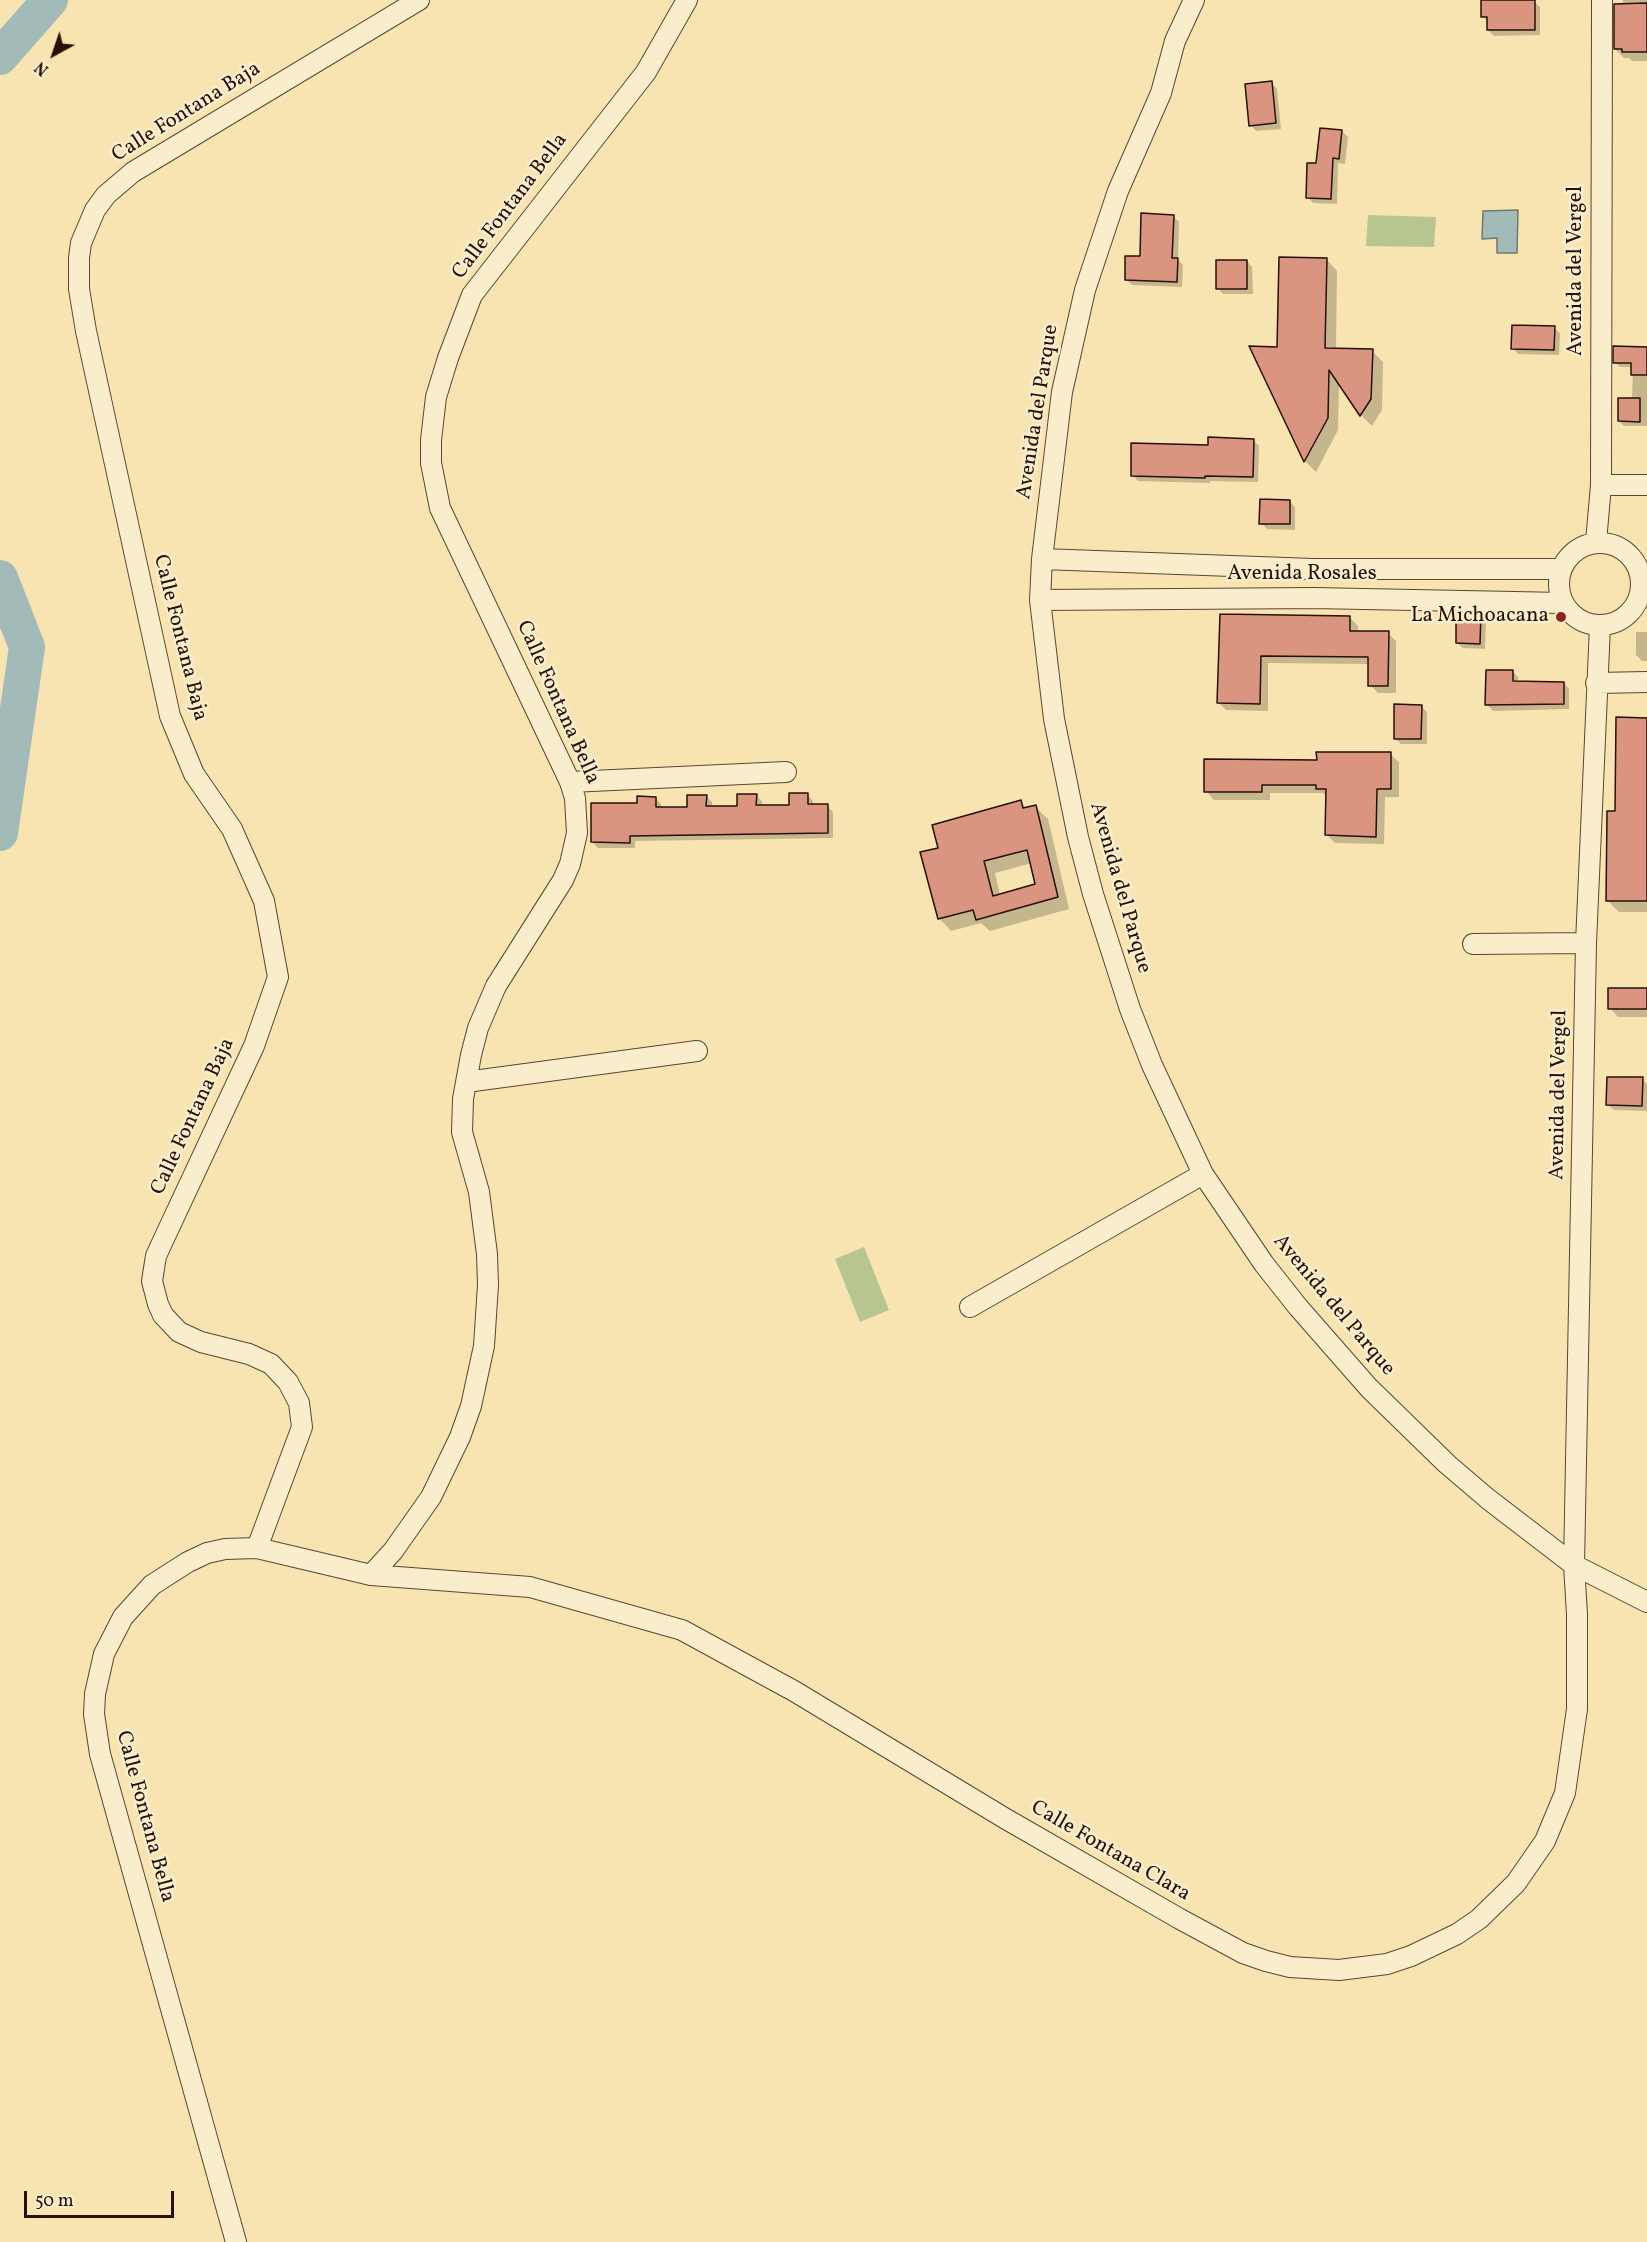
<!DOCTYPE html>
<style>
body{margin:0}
#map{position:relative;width:1647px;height:2242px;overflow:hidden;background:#f8e4b1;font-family:Vollkorn,serif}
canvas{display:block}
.north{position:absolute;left:24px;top:24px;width:60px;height:60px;-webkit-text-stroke:4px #faedcc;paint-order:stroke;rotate:220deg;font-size:16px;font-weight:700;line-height:24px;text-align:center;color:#261007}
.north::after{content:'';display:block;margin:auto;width:21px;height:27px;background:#261007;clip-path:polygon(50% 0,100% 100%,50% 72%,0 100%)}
.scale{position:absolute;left:24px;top:2191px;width:150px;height:27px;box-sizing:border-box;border:3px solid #261007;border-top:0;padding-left:8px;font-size:18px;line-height:21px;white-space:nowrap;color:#261007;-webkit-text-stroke:4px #faedcc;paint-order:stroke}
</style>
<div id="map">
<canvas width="1647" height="2242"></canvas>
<div class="north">N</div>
<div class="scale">50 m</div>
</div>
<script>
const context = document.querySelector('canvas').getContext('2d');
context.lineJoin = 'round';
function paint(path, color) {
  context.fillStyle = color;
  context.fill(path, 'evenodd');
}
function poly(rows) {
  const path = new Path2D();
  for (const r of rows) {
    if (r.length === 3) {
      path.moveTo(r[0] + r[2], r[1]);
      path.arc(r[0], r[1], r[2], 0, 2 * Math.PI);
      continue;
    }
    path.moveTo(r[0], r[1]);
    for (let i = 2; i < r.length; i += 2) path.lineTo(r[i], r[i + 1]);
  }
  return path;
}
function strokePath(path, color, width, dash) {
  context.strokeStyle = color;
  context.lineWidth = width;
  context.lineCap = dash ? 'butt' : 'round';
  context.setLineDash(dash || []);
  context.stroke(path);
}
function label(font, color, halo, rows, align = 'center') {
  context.font = font + ' Vollkorn,serif';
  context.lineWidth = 5;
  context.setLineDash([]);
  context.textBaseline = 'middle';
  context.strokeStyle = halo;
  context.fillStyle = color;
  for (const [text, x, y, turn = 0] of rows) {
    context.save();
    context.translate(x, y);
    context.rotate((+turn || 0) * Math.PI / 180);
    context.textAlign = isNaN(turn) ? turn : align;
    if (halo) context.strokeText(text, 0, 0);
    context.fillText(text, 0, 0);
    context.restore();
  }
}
const green = poly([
 [1368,215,1436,217,1434,247,1366,246],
 [864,1247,889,1310,860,1322,835,1259]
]);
const water = poly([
 [1518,210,1517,253,1497,253,1497,238,1482,239,1483,211,1518,210]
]);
const shadow = poly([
 [1623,0,1647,0,1647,61,1632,61,1629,58,1624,58,1615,49],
 [1534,2,1540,7,1540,35,1494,36,1488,30,1488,22,1483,16],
 [1271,83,1277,89,1281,129,1256,131,1251,125],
 [1342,131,1348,137,1345,164,1338,163,1337,204,1313,203,1308,197,1317,165],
 [1173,216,1179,222,1178,260,1183,265,1182,287,1132,285,1126,279],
 [1326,259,1337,271,1336,350,1372,351,1383,362,1382,410,1372,426,1361,415,1339,383,1338,430,1316,472,1305,461,1251,348,1279,348],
 [1247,261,1252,267,1253,294,1223,294,1218,288],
 [1554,328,1560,333,1559,355,1518,354,1513,348],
 [1647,348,1647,426,1624,426,1619,421,1632,399,1633,367,1620,367,1615,362],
 [1253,440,1259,446,1258,482,1210,481,1210,483,1138,481,1133,475,1209,446],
 [1290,502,1295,507,1295,530,1267,529,1261,523],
 [1480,615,1486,621,1485,649,1463,648,1457,643],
 [1222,616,1350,618,1358,626,1358,632,1388,633,1396,641,1396,693,1378,693,1370,685,1370,664,1268,663,1268,711,1226,710,1218,702],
 [1636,632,1647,632,1647,661,1642,661,1636,655],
 [1512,671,1518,677,1518,682,1564,683,1569,689,1569,709,1493,711,1487,705],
 [1421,706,1427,712,1427,744,1401,744,1395,738],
 [1647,719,1647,912,1619,912,1607,900,1616,813],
 [1390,754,1399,762,1399,797,1385,797,1384,844,1335,843,1326,834,1326,796,1323,793,1270,793,1270,800,1214,800,1206,791,1318,762],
 [756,795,762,801,762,806,790,807,808,795,813,801,813,805,827,806,833,812,833,838,635,841,635,848,598,848,592,842,638,805,655,798,661,804,661,809,689,809,706,796,712,802,712,807,738,807],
 [1020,802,1027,809,1035,807,1048,819,1069,909,990,931,981,923,951,931,939,918,940,849],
 [1032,863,1037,885,1000,895,995,873],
 [1647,990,1647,1017,1618,1017,1610,1008],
 [1642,1079,1647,1084,1647,1111,1614,1110,1608,1105]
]);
const river = poly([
 [0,57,50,0],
 [0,578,27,647,0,833]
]);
const building = poly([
 [1481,0,1535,0,1535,30,1487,30,1487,17,1481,17,1481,0],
 [1647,3,1647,52,1622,52,1622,49,1614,49,1614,4,1647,3],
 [1272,81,1276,123,1249,126,1245,84,1272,81],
 [1320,128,1342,130,1339,159,1333,158,1331,199,1306,198,1307,163,1316,163,1320,128],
 [1141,213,1174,215,1172,258,1178,258,1177,282,1125,280,1125,256,1140,256,1141,213],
 [1279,257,1327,258,1325,348,1373,349,1371,399,1360,416,1329,370,1328,418,1304,462,1249,346,1277,347,1279,257],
 [1216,260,1247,260,1247,289,1216,289,1216,260],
 [1512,325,1555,326,1554,350,1511,349,1512,325],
 [1613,346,1647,347,1647,375,1631,375,1631,363,1613,363,1613,346],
 [1618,398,1640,398,1640,422,1618,421,1618,398],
 [1208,437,1254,439,1253,477,1205,476,1205,478,1131,476,1131,443,1208,445,1208,437],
 [1260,499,1290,500,1290,524,1259,524,1260,499],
 [1456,613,1481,613,1480,644,1456,643,1456,613],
 [1220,614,1350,616,1350,631,1389,631,1388,686,1368,686,1368,657,1261,656,1260,704,1217,703,1220,614],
 [1486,670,1513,670,1513,681,1564,682,1564,704,1485,705,1486,670],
 [1394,704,1422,705,1421,739,1394,739,1394,704],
 [1616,717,1647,718,1647,901,1606,901,1607,811,1615,811,1616,717],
 [1316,752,1391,752,1391,789,1377,789,1376,837,1325,835,1326,789,1316,789,1316,785,1262,785,1262,792,1204,792,1204,759,1317,760,1316,752],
 [789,793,808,793,808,804,828,804,828,833,630,836,630,843,591,842,591,803,637,803,637,796,656,797,656,807,687,807,687,795,707,795,706,806,737,806,737,794,757,794,756,805,789,805,789,793],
 [1021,800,1023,808,1036,805,1058,897,976,920,973,910,938,919,920,852,938,848,932,825,1021,800],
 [1027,850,1035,884,993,896,984,861,1027,850],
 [1608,988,1647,988,1647,1009,1608,1009,1608,988],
 [1607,1077,1643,1077,1642,1106,1606,1105,1607,1077]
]);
const minor = poly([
 [1194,0,1175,41,1161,93,1118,191,1085,290,1062,392,1042,559,1040,600,1054,719,1078,837,1093,894,1130,1009,1152,1065,1203,1174,1264,1264,1298,1307,1369,1388,1447,1464,1488,1499,1574,1565,1647,1602],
 [1601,485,1647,485],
 [1596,542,1601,485,1602,0],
 [1600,584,41],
 [1042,559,1313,569,1561,569],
 [1040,600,1314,598,1563,603],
 [1596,683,1647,682],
 [570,782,786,772],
 [1473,944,1586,943],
 [466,1082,697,1051],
 [970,1307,1203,1174],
 [257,1548,302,1427,299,1403,288,1382,271,1364,249,1354,201,1342,179,1332,163,1315,158,1304,152,1281,156,1256,161,1245,254,1046,278,977,264,901,232,829,194,774,170,716,86,331,79,289,79,258,81,243,95,210,106,195,133,172,419,0],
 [371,1575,393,1551,431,1497,460,1437,471,1406,484,1346,488,1285,487,1254,479,1192,462,1132,463,1099,471,1055,478,1028,496,986,563,880,570,864,577,833,575,798,570,782,440,508,431,463,431,440,436,397,448,358,472,295,646,72,687,0],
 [236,2242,100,1754,94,1714,95,1694,104,1654,123,1617,152,1585,188,1562,207,1553,225,1549,257,1548,371,1575,530,1587,682,1630,794,1691,1006,1819,1180,1919,1243,1953,1266,1961,1290,1967,1339,1970,1387,1964,1411,1956,1457,1934,1479,1919,1516,1883,1545,1841,1565,1793,1577,1709,1577,1614,1574,1565,1586,943,1600,626]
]);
const markers = [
 [1561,617,6,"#8f2418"]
];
const streetNames = [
 ["Calle Fontana Baja",187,113,-32],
 ["Calle Fontana Bella",511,207,-53],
 ["Avenida del Vergel",1577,271,-90],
 ["Avenida del Parque",1039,412,-81],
 ["Avenida Rosales",1302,575],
 ["Calle Fontana Baja",179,638,76],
 ["Calle Fontana Bella",557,703,66],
 ["Avenida del Parque",1119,888,74],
 ["Avenida del Vergel",1560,1095,-89],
 ["Calle Fontana Baja",194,1117,-65],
 ["Avenida del Parque",1333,1306,50],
 ["Calle Fontana Bella",144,1817,75],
 ["Calle Fontana Clara",1110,1852,30]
];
const poiNames = [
 ["La Michoacana",1549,617]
];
paint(green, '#b7c590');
paint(water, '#a3bbb8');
strokePath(water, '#717771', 1.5);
paint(shadow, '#0003');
strokePath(river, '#a3bbb8', 36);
paint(building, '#da9580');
strokePath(building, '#261007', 1.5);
strokePath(minor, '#5a4532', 22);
strokePath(minor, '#faedcc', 20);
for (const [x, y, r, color] of markers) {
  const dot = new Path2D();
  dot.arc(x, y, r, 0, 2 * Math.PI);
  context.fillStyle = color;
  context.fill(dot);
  strokePath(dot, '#faedcc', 2);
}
label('21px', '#261007', '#faedcc', streetNames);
label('21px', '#261007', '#faedcc', poiNames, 'right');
</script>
